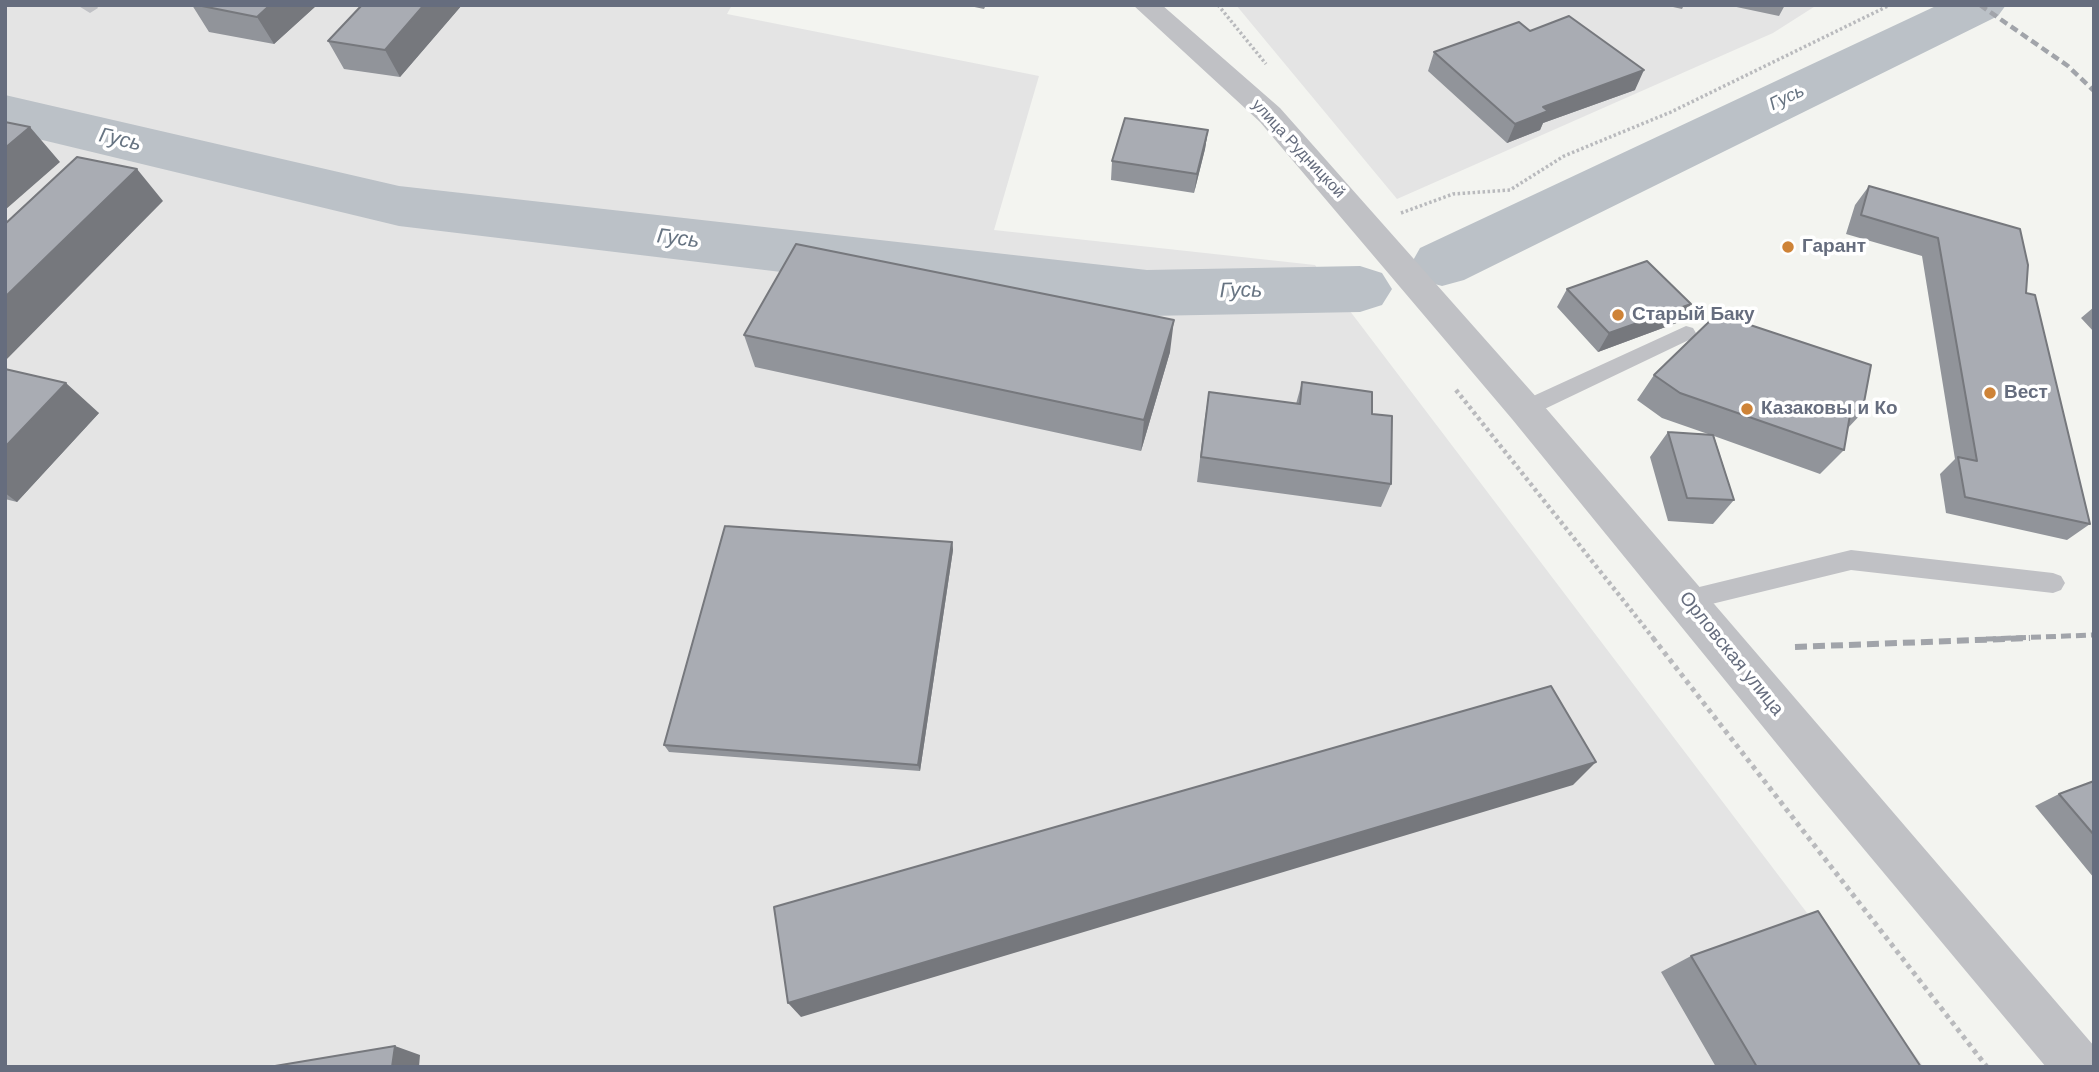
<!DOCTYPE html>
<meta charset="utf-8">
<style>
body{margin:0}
#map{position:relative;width:2099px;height:1072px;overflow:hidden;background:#f3f4f0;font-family:Arial,sans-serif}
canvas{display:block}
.frame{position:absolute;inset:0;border:7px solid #666d7e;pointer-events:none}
</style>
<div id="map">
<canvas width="2099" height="1072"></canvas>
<div class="frame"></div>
</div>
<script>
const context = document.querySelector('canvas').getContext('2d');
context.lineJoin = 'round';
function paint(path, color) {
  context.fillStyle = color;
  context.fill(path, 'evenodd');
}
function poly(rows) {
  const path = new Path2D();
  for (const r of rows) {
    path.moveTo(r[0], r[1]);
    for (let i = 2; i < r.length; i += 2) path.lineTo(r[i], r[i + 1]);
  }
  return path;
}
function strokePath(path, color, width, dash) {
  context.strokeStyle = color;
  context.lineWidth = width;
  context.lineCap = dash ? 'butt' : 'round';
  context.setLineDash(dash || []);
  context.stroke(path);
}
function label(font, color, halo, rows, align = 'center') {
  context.font = font + ' Arial,sans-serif';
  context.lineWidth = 7;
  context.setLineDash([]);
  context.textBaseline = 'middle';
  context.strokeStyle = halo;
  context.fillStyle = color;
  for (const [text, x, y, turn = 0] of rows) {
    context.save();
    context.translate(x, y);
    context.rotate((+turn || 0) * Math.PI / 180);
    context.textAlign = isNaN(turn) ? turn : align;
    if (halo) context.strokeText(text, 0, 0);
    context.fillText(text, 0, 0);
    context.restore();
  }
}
const built = poly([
 [5,5,732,5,727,14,1039,76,994,230,1315,265,1924,1067,5,1067],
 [1236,5,1817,5,1773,33,1397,199]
]);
const river = poly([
 [1938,5,2006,5,1998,16,1464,280,1442,286,1420,280,1411,264,1420,248,1938,5],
 [5,95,399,186,1147,270,1360,266,1382,273,1392,289,1382,305,1360,312,1147,316,399,226,5,131,5,95]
]);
const pathFar2 = poly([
 [1218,5,1266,64],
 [1401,213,1453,194,1510,190,1564,156,1671,112,1890,5]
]);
const pathFar1 = poly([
 [1456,390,1654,639]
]);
const path = poly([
 [1653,638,1987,1067]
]);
const service = poly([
 [77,5,96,5,98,8,90,13,77,5],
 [1686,326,1693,328,1696,333,1693,338,1532,415,1518,415,1514,409,1518,403,1686,326],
 [1851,550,2053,573,2061,576,2065,583,2061,590,2053,593,1851,570,1687,610,1679,607,1675,600,1679,593,1687,590,1851,550]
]);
const tertiary = poly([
 [1133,5,1162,5,1280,108,1538,399,2094,1046,2094,1067,2046,1067,1812,787,1512,419,1260,122,1133,5]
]);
const railFar2 = poly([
 [1980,5,2068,66,2094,91]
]);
const railFar1 = poly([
 [1986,639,2094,635]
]);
const rail = poly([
 [1795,647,2030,638]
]);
const wall = poly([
 [192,5,317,5,274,44,209,32],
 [362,5,462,5,400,77,344,69,328,41],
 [965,5,986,5,984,9],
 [1664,5,1684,5,1682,9],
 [1727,5,1785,5,1779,16],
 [1530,31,1635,90,1543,123,1540,130,1507,143,1428,71,1434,52],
 [1208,130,1205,149,1194,193,1111,180,1112,161],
 [1869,186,2026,293,2090,524,2067,540,1946,513,1940,474,1955,459,1922,256,1846,234,1855,205],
 [1567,289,1679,322,1598,352,1557,307],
 [2094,307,2094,332,2081,318],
 [1717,314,1862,413,1847,429,1844,450,1820,474,1714,436,1734,500,1713,524,1668,521,1650,457,1668,432,1708,434,1662,418,1637,400,1654,375],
 [744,335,1170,352,1141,451,755,367],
 [5,369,99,413,17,502,5,499],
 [1302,382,1372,414,1391,484,1381,507,1197,482,1205,418,1209,392,1296,404],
 [952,542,953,550,920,771,669,752,664,745],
 [2094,781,2094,878,2035,806,2059,794],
 [1691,956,1921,1067,1716,1067,1661,972]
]);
const shadedWall = poly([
 [270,5,317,5,274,44,257,17],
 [424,5,462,5,400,77,385,50],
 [1644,70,1635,90,1543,123,1540,130,1507,143,1515,124,1543,107],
 [30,127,60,162,5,210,5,148],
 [1208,130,1205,149,1194,193,1197,174],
 [137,169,163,201,5,361,5,297],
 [1691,304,1679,322,1598,352,1609,333],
 [1174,320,1170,352,1141,451,1144,420],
 [66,383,99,413,17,502,5,493,5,447],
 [952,542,953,550,920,771,918,765],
 [1596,762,1573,785,801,1017,788,1003],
 [395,1046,420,1055,419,1067,392,1067]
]);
const building = poly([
 [197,5,270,5,257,17,197,5],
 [362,5,424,5,385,50,328,41,362,5],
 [1569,16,1644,70,1543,107,1548,111,1515,124,1434,52,1519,22,1530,31,1569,16],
 [1125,118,1208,130,1197,174,1112,161,1125,118],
 [5,122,30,127,5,148,5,122],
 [77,157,137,169,5,297,5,224,77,157],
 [1869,186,2020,229,2028,265,2026,293,2035,295,2090,524,1965,497,1958,457,1977,461,1938,238,1861,215,1869,186],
 [796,244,1174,320,1144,420,744,335,796,244],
 [1647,261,1691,304,1609,333,1567,289,1647,261],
 [1717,314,1871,365,1862,413,1851,409,1844,450,1680,393,1654,375,1717,314],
 [5,369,66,383,5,447,5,369],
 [1302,382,1372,392,1372,414,1392,416,1391,484,1201,457,1209,392,1300,404,1302,382],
 [1668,432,1713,435,1734,500,1687,498,1668,432],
 [725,526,952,542,918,765,664,745,725,526],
 [1551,686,1596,762,788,1003,774,907,1551,686],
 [2094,781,2094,835,2059,794,2094,781],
 [1818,911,1921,1067,1757,1067,1691,956,1818,911],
 [395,1046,392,1067,269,1067,395,1046]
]);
const markers = [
 [1788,247,7,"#ce8337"],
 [1618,315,7,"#ce8337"],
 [1990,393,7,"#ce8337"],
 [1747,409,7,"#ce8337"]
];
const farStreetnames = [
 ["улица Рудницкой",1298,149,47]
];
const farWaternames = [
 ["Гусь",1787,98,-26]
];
const poiNames = [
 ["Гарант",1802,247],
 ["Старый Баку",1632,315],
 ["Вест",2004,393],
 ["Казаковы и Ко",1761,409]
];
const streetNames = [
 ["Орловская улица",1731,654,51]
];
const waterNames = [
 ["Гусь",120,140,13],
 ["Гусь",678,239,7],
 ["Гусь",1241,291,-1]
];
paint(built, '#e4e4e4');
paint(river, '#bbc1c7');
strokePath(pathFar2, '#b9babd', 3.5, [2.5, 2.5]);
strokePath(pathFar1, '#b9babd', 4.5, [3.5, 3.5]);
strokePath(path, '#b9babd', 5, [4.5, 4.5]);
paint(service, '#c0c1c5');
paint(tertiary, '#c0c1c5');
strokePath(railFar2, '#a1a4aa', 4.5, [8, 4.5]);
strokePath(railFar1, '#a1a4aa', 5, [10, 5]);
strokePath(rail, '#a1a4aa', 6, [12, 6]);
paint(wall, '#91949a');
paint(shadedWall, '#76787d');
paint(building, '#a9acb3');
strokePath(building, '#76787d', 2);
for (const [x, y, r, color] of markers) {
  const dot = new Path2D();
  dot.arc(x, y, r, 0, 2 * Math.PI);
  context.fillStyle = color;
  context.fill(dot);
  strokePath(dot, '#fff', 2.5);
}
label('16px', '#666d7e', '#fff', farStreetnames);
label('italic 18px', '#677482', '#fff', farWaternames);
label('bold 19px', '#666d7e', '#fff', poiNames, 'left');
label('19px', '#666d7e', '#fff', streetNames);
label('italic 21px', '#677482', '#fff', waterNames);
</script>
